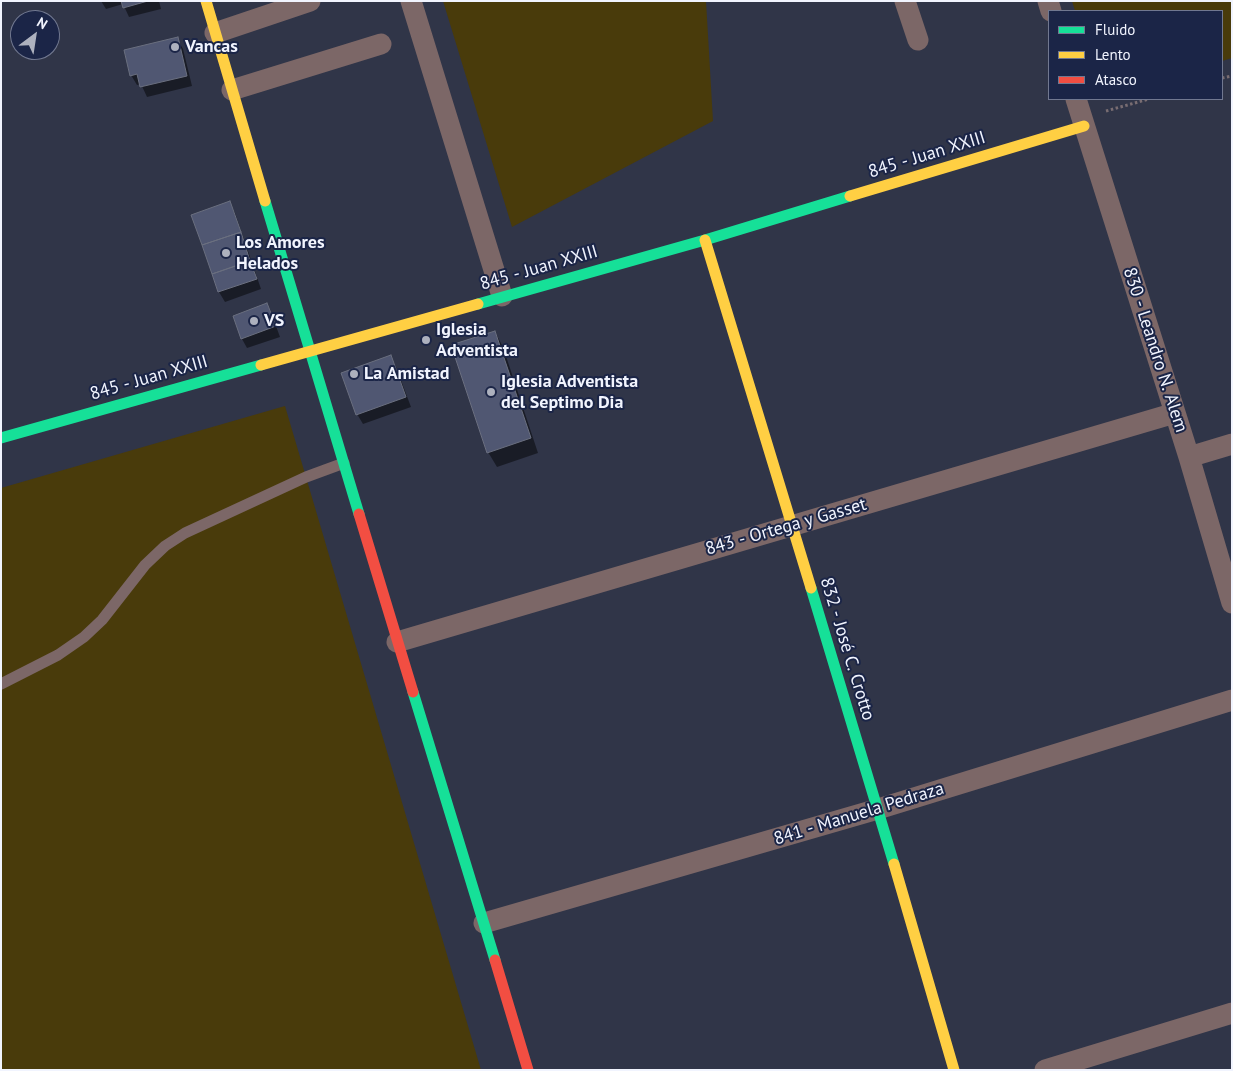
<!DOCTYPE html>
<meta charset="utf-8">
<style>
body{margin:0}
#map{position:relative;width:1233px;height:1071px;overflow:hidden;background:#303548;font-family:"PT Sans",sans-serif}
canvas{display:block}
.frame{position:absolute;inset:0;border:2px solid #f1f4fe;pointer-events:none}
.legend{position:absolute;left:1048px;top:10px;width:175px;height:90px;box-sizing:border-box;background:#1b2547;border:1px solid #717890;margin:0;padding:6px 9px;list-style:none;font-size:15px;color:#f1f4fe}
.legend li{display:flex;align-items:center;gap:10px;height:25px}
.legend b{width:25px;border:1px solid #717890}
.north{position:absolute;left:10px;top:10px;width:50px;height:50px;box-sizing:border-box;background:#1b2547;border:1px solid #717890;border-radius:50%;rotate:31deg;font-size:14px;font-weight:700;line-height:20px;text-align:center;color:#f1f4fe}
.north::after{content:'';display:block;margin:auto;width:18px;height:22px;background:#adb1be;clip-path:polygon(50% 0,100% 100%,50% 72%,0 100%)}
</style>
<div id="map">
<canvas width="1233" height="1071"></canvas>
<div class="frame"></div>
<ul class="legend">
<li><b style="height:6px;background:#16e098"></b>Fluido</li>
<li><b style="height:6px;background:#ffcf43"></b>Lento</li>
<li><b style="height:6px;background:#f24e42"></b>Atasco</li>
</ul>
<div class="north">N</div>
</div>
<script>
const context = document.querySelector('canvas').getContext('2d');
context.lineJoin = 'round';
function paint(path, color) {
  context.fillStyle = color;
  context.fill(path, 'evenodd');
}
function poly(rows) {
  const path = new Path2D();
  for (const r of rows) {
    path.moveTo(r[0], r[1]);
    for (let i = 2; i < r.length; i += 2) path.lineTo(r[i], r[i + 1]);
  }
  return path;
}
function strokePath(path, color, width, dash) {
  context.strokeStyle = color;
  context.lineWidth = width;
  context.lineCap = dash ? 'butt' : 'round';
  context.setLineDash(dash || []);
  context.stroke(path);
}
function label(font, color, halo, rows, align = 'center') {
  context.font = font + ' "PT Sans",sans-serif';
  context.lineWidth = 4;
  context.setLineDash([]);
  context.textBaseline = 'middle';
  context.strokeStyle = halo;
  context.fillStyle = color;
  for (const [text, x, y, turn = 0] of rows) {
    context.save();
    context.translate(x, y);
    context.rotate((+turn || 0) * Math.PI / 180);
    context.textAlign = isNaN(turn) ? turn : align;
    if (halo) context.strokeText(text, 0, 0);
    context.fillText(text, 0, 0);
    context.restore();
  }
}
const green = poly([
 [443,1,706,1,713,121,512,227],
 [1072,1,1232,1,1232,58,1222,61,1222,11,1075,11],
 [285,406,481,1070,1,1070,1,488]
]);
const shadow = poly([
 [101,1,159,1,161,9,129,17,123,4,106,9],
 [177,39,183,49,192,86,147,97,141,84,137,85,131,75],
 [230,203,235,213,261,289,225,302,219,292,193,216],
 [267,305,272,315,280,337,247,348,242,339],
 [495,332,503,347,538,453,497,467,488,452],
 [391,357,396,367,411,407,363,424,357,414]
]);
const building = poly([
 [121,1,148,1,123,8,121,1],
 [178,37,187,76,140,87,137,74,130,76,124,50,178,37],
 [230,201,241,232,202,245,191,215,230,201],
 [241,232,250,261,212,274,202,245,241,232],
 [250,261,257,279,218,292,212,274,250,261],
 [267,303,276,326,241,339,233,316,267,303],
 [495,331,531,438,487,453,451,345,495,331],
 [391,355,406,397,356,415,341,373,391,355]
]);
const path = poly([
 [1222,78,1232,76],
 [1106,111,1149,99]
]);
const lane = poly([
 [1,684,58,655,84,637,102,620,145,565,165,546,185,533,306,477,344,463]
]);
const street = poly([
 [411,1,502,296],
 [905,1,918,40],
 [1048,1,1051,11],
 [215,33,310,1],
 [232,90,381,44],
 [1076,99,1189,457,1232,603],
 [1189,457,1232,444],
 [397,642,1175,413],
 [484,923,878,809,1232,700],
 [1045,1070,1232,1013]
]);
const fast = poly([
 [265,201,359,514],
 [478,304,705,240,850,196],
 [1,438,261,365],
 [811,588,894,864],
 [413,692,495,960]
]);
const slow = poly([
 [206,1,265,201],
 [850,196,1084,126],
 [705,240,811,588],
 [261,365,478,304],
 [894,864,954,1070]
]);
const jam = poly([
 [359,514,413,692],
 [495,960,528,1070]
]);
const markers = [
 [175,47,5,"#adb1be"],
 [226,253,5,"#adb1be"],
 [254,321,5,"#adb1be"],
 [426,340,5,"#adb1be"],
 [354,374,5,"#adb1be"],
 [491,392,5,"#adb1be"]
];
const poiNames = [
 ["Vancas",185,47],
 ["Los Amores",236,243],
 ["Helados",236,264],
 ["VS",264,321],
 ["Iglesia",436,330],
 ["Adventista",436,351],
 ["La Amistad",364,374],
 ["Iglesia Adventista",501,382],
 ["del Septimo Dia",501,403]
];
const streetNames = [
 ["845 - Juan XXIII",927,155,-17],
 ["845 - Juan XXIII",539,268,-16],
 ["830 - Leandro N. Alem",1155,350,72],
 ["845 - Juan XXIII",149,378,-16],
 ["843 - Ortega y Gasset",786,527,-16],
 ["832 - José C. Crotto",847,649,73],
 ["841 - Manuela Pedraza",859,814,-17]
];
paint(green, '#493b0b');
paint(shadow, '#0007');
paint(building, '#505772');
strokePath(building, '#6a6f7f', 1);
strokePath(path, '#796d72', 3, [2.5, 2.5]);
strokePath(lane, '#7c6767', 11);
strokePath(street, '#7c6767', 21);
strokePath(fast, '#16e098', 11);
strokePath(slow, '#ffcf43', 11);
strokePath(jam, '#f24e42', 11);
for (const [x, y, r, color] of markers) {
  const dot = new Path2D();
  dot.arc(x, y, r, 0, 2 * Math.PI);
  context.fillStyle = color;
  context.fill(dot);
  strokePath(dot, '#1b2547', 2);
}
label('bold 18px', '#f1f4fe', '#1b2547', poiNames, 'left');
label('18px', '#f1f4fe', '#1b2547', streetNames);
</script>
